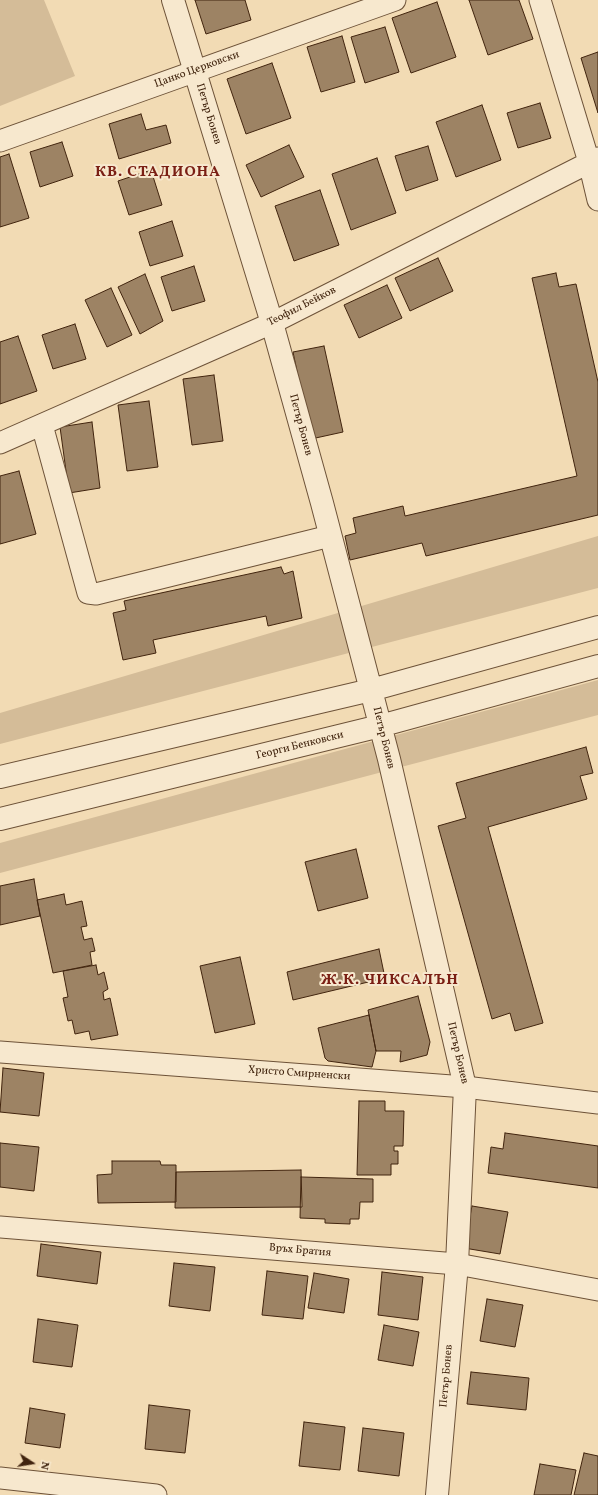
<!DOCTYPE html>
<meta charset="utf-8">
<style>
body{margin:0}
#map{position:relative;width:598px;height:1495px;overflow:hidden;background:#f2dbb4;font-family:Vollkorn,serif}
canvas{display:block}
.north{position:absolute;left:12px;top:1443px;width:40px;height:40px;-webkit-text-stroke:3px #f7e8ce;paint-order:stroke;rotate:102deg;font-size:11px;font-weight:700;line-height:16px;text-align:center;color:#41240e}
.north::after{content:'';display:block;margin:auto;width:14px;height:18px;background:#41240e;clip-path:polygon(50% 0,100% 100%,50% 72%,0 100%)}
</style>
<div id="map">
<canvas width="598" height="1495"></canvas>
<div class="north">N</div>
</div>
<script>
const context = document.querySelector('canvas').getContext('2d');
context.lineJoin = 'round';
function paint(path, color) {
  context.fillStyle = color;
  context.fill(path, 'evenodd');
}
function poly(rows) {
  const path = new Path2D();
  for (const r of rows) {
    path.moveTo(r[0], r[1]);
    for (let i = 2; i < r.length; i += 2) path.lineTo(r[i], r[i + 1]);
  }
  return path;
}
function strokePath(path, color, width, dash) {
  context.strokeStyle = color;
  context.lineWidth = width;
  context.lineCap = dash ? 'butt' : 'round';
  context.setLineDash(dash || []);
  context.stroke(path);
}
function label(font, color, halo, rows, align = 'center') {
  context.font = font + ' Vollkorn,serif';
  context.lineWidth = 4;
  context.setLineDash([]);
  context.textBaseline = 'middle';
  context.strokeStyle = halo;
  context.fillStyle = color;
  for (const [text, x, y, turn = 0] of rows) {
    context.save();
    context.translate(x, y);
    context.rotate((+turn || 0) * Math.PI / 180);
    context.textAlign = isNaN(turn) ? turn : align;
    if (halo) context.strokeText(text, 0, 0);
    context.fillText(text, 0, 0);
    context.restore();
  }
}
const green = poly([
 [0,0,44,0,75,76,0,106],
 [598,536,598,588,0,744,0,713],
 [598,680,598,715,0,873,0,843]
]);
const building = poly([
 [195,0,245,0,251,20,206,34,195,0],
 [469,0,519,0,533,39,488,55,469,0],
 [437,2,456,57,411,73,392,18,437,2],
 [385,27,399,72,365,83,351,37,385,27],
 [342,36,355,82,321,92,307,47,342,36],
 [598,52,598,113,581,58,598,52],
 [272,63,291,118,246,134,227,79,272,63],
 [540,103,551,138,518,148,507,113,540,103],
 [482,105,501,160,456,177,436,122,482,105],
 [141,114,146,130,166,125,171,143,119,159,109,124,141,114],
 [62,142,73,176,40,187,30,152,62,142],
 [289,145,304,177,261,197,246,165,289,145],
 [428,146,438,180,406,191,395,156,428,146],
 [9,154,29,218,0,227,0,157,9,154],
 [377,158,396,213,351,230,332,174,377,158],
 [151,170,162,205,129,215,118,181,151,170],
 [320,190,339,245,294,261,275,206,320,190],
 [172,221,183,256,150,266,139,232,172,221],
 [438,258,453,291,410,311,395,278,438,258],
 [194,266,205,301,172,311,161,277,194,266],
 [556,273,559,287,576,284,598,382,598,515,426,556,422,543,350,560,345,536,356,533,353,518,403,506,405,516,577,476,532,278,556,273],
 [145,274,163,321,140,334,118,287,145,274],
 [387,285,402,318,359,338,344,305,387,285],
 [111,288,132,335,107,347,85,300,111,288],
 [75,324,86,359,53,369,42,335,75,324],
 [18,336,37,391,0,404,0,342,18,336],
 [324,346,343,432,311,439,293,352,324,346],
 [214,375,223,441,192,445,183,379,214,375],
 [149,401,158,467,127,471,118,405,149,401],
 [92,422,100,488,69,493,60,427,92,422],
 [19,471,36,534,0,544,0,476,19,471],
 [281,567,284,574,293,571,302,618,268,626,266,616,153,640,156,653,123,660,113,613,126,610,124,601,281,567],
 [586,747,593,773,580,776,587,799,488,827,543,1023,515,1031,510,1013,492,1019,438,826,466,818,456,783,586,747],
 [356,849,368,898,318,911,305,862,356,849],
 [34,879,40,916,0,925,0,886,34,879],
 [64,894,66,905,82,901,87,926,81,927,84,940,92,938,95,951,90,952,92,965,53,973,37,900,64,894],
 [379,949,385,978,293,1000,287,972,379,949],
 [240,957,255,1024,215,1033,200,966,240,957],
 [96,965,98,975,104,972,108,989,103,992,104,1000,110,998,118,1035,91,1040,89,1031,75,1034,72,1020,68,1021,63,998,68,997,63,971,96,965],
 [418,996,430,1042,427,1055,400,1062,401,1051,376,1051,368,1010,418,996],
 [369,1015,376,1051,372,1067,328,1061,325,1058,318,1028,369,1015],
 [3,1068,44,1073,39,1116,0,1112,3,1068],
 [359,1101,385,1101,385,1111,404,1111,403,1146,394,1146,394,1151,398,1151,398,1164,391,1164,391,1175,357,1175,359,1101],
 [505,1133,598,1146,598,1188,488,1173,491,1147,503,1149,505,1133],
 [0,1143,39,1147,34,1191,0,1187,0,1143],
 [112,1161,160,1161,161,1165,176,1165,176,1202,98,1203,97,1175,112,1174,112,1161],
 [301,1170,302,1207,175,1208,176,1172,301,1170],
 [301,1177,373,1179,373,1202,360,1202,359,1219,350,1219,350,1224,325,1223,325,1219,300,1218,301,1177],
 [472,1206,508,1212,500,1254,464,1248,472,1206],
 [41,1244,101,1252,97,1284,37,1276,41,1244],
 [174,1263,215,1267,210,1311,169,1306,174,1263],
 [267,1271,308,1276,303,1319,262,1315,267,1271],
 [382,1272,423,1277,418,1320,378,1315,382,1272],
 [314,1273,349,1279,344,1313,308,1308,314,1273],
 [487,1299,523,1305,515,1347,480,1341,487,1299],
 [38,1319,78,1325,72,1367,33,1362,38,1319],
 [384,1325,419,1332,413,1366,378,1360,384,1325],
 [471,1372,529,1378,526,1410,467,1404,471,1372],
 [149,1405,190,1410,185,1453,145,1449,149,1405],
 [30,1408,65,1414,60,1448,25,1443,30,1408],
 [304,1422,345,1427,340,1470,299,1466,304,1422],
 [363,1428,404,1433,399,1476,358,1471,363,1428],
 [584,1453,598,1456,598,1495,574,1495,584,1453],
 [540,1464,576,1470,571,1495,534,1495,540,1464]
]);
const minor = poly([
 [540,0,589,162,598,200],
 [0,141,395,0],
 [42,425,88,593,96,594,330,536],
 [0,443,272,323,598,158],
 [0,1052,465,1087,598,1103],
 [0,1227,457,1264,598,1290],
 [0,1478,156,1495]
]);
const tertiary = poly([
 [173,0,272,323,322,503,389,759,465,1087,457,1264,437,1495],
 [0,777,371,690,598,627],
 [0,819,380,726,598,666]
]);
const streetNames = [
 ["Цанко Церковски",197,70,-20],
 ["Петър Бонев",208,114,73],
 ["Теофил Бейков",302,307,-27],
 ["Петър Бонев",300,425,75],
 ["Петър Бонев",383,738,76],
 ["Георги Бенковски",300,746,-14],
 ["Петър Бонев",457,1053,77],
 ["Христо Смирненски",299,1074,4],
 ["Връх Братия",300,1251,5],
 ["Петър Бонев",447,1376,-85]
];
const districtNames = [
 ["КВ. СТАДИОНА",158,173],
 ["Ж.К. ЧИКСАЛЪН",390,981]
];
paint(green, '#d4bc98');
paint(building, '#9d8364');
strokePath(building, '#41240e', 1);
strokePath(minor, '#6d5238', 23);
strokePath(tertiary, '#6d5238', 24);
strokePath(minor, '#f7e8ce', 21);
strokePath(tertiary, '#f7e8ce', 22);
label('11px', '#41240e', '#f7e8ce', streetNames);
context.letterSpacing = '1px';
label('bold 15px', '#7a1f14', '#f7e8ce', districtNames);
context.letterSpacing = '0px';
</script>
